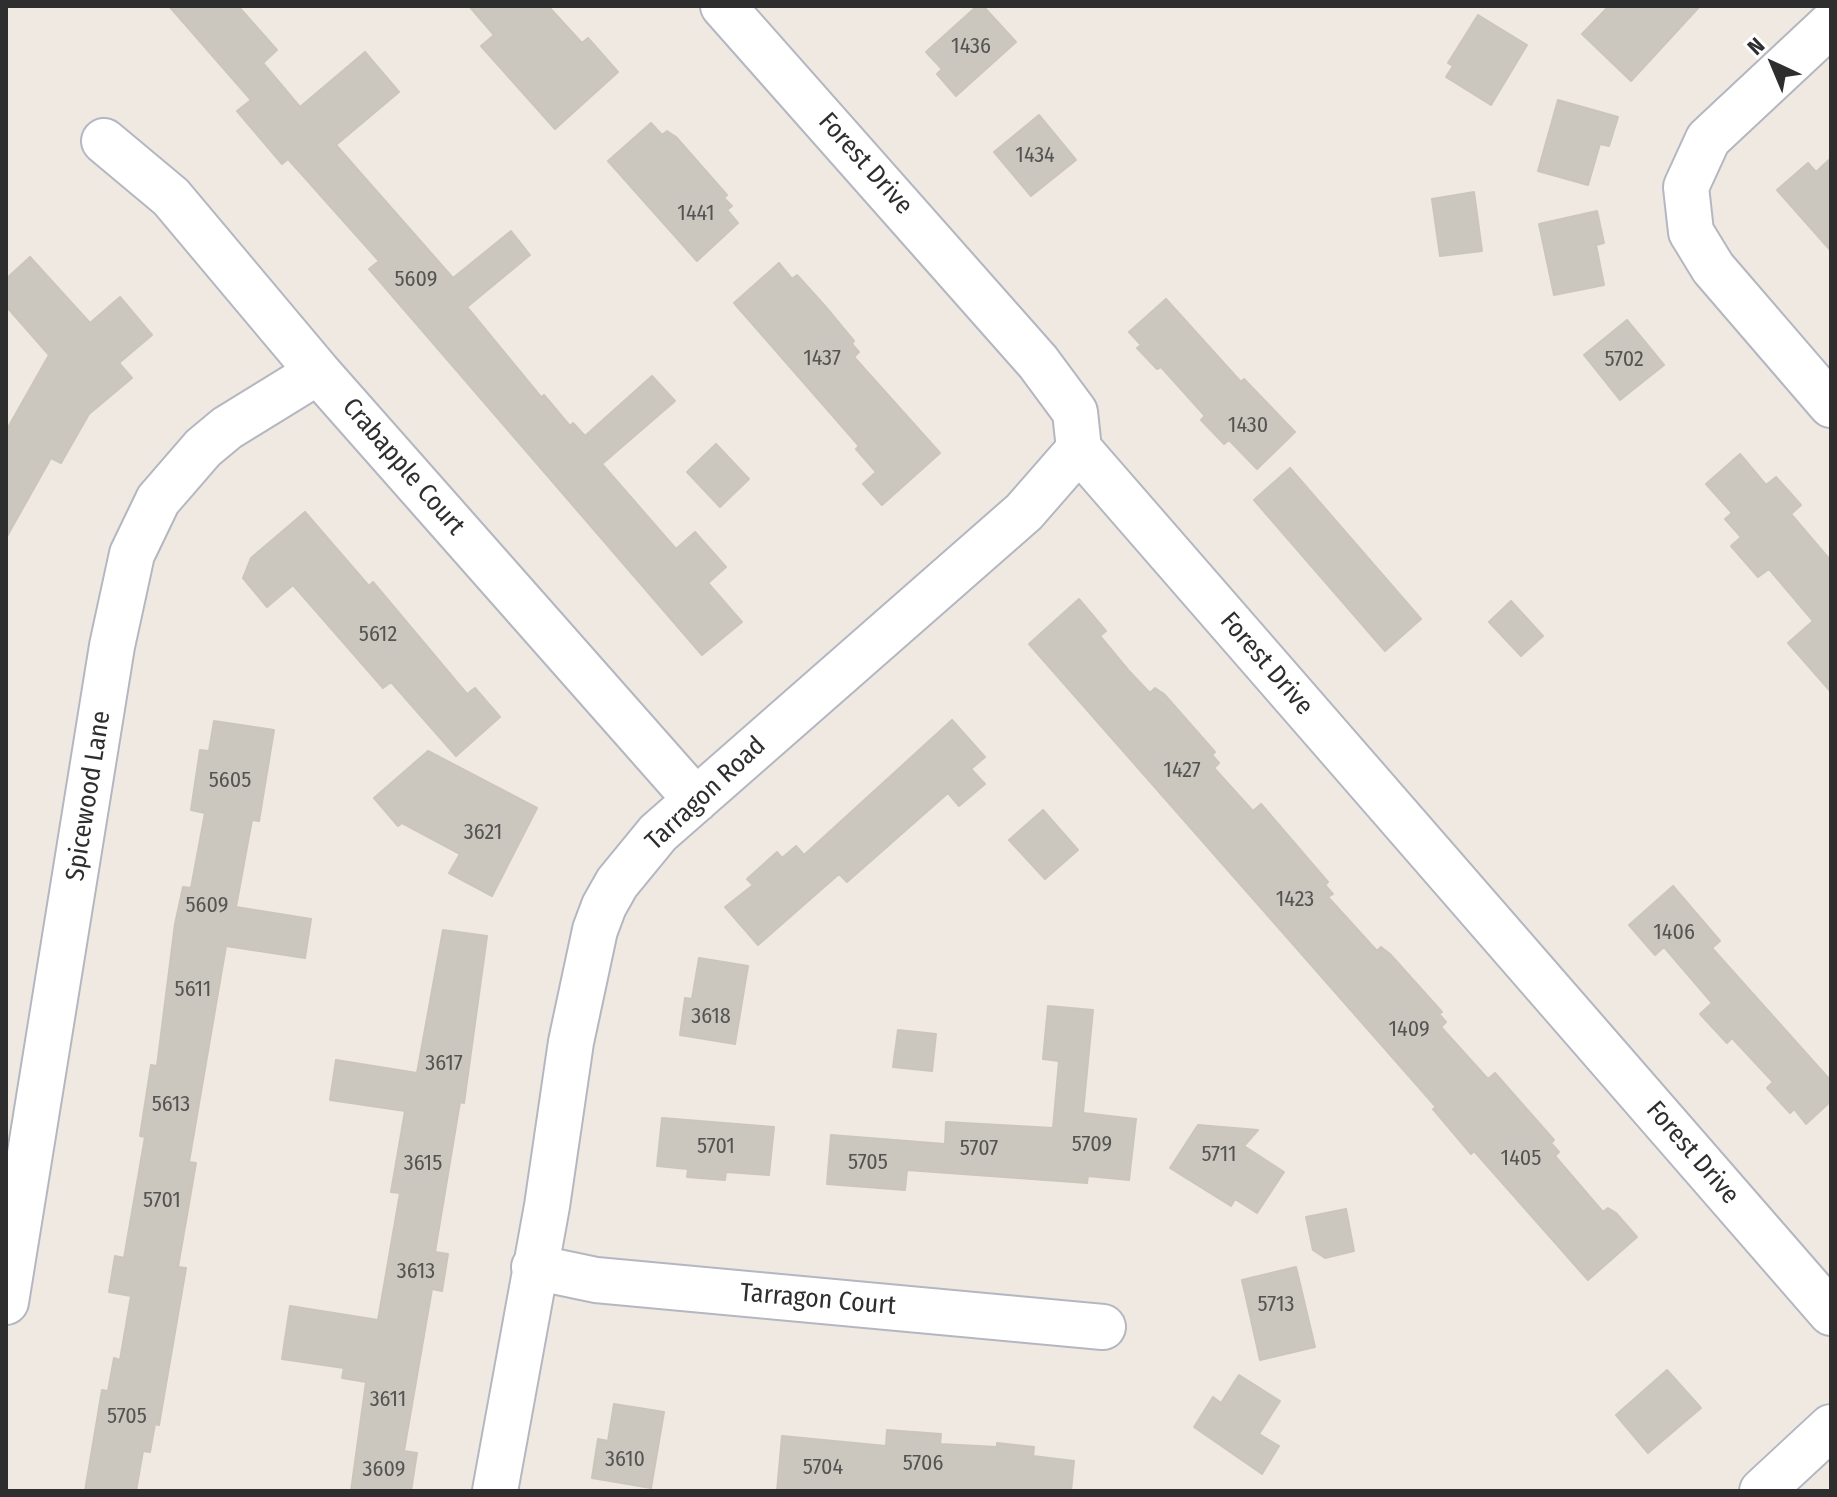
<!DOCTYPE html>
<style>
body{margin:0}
#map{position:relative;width:1837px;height:1497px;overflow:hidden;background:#efe9e1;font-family:"Fira Sans Condensed",sans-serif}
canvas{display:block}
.frame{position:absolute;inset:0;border:8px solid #2e2e2e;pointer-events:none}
.north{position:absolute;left:1733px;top:24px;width:80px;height:80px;-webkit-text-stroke:6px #fff;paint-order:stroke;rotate:316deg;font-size:22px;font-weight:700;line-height:32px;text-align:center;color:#2e2e2e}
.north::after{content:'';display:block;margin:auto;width:28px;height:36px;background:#2e2e2e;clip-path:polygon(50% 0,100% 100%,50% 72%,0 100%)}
</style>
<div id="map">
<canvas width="1837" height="1497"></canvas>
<div class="frame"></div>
<div class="north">N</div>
</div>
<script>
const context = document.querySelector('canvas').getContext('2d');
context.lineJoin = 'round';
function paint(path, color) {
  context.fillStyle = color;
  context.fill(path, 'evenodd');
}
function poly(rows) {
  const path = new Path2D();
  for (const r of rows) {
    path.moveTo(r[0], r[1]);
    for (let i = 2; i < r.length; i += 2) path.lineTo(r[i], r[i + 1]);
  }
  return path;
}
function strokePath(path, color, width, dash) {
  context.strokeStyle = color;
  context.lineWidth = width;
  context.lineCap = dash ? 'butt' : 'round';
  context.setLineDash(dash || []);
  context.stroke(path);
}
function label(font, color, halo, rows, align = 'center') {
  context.font = font + ' "Fira Sans Condensed",sans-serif';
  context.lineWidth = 6;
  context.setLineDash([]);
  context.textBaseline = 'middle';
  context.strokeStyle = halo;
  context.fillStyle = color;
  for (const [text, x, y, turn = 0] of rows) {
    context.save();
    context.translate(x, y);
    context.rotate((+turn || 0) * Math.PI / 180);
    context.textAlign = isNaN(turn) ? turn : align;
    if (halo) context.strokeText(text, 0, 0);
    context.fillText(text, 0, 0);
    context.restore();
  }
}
const building = poly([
 [169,6,238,6,277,50,263,63,300,107,365,52,399,92,336,145,453,278,511,231,530,255,467,307,541,397,544,395,570,426,573,423,585,436,652,376,675,401,602,464,676,549,695,532,726,567,708,583,742,622,702,655,369,269,379,261,288,159,282,164,237,111,251,100,169,6],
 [469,6,548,6,582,43,588,38,618,72,555,129,481,46,494,35,469,6],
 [977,6,983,6,1016,42,956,96,937,74,942,69,926,52,977,6],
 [1609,6,1700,6,1631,81,1582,34,1609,6],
 [1478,15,1527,45,1491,105,1446,77,1453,66,1448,63,1478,15],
 [1558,100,1618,117,1609,146,1600,144,1588,185,1538,171,1558,100],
 [1039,115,1076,160,1031,196,994,152,1039,115],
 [651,123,662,135,667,131,676,137,727,195,724,198,732,206,727,210,738,223,697,261,608,161,651,123],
 [1831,158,1831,251,1777,190,1808,163,1816,172,1831,158],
 [1474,192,1482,251,1440,256,1432,199,1474,192],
 [1597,211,1604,243,1596,245,1604,285,1554,295,1539,224,1597,211],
 [30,257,90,323,120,297,152,335,119,363,132,378,89,414,61,463,51,458,6,538,6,431,49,355,6,306,6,279,30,257],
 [779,263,792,279,797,275,825,306,854,341,852,344,859,352,854,357,940,453,882,505,863,484,876,472,856,449,859,446,734,303,779,263],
 [1166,299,1241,382,1244,379,1295,432,1257,469,1229,440,1224,444,1201,420,1205,416,1161,367,1157,369,1137,348,1141,345,1129,332,1166,299],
 [1627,320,1664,365,1620,400,1584,355,1627,320],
 [716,444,749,479,720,507,687,472,716,444],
 [1740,454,1766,485,1776,477,1801,505,1791,514,1831,561,1831,692,1788,643,1813,621,1769,569,1758,577,1731,546,1741,537,1725,519,1732,513,1706,484,1740,454],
 [1290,468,1421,619,1385,651,1254,500,1290,468],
 [305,512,369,586,373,582,467,694,475,688,500,717,456,756,391,682,383,688,293,585,267,607,243,578,251,558,305,512],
 [1079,599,1106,631,1100,636,1129,671,1150,693,1155,688,1164,694,1215,752,1212,755,1219,763,1214,768,1253,811,1261,804,1328,882,1325,885,1333,894,1328,897,1377,951,1381,947,1390,954,1442,1012,1439,1014,1446,1022,1441,1027,1488,1079,1495,1073,1554,1140,1551,1143,1559,1152,1555,1156,1603,1212,1608,1208,1616,1213,1637,1237,1588,1280,1474,1151,1471,1154,1433,1109,1436,1107,1029,644,1079,599],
 [1511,601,1543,636,1521,656,1489,622,1511,601],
 [952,720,985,757,971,769,985,784,959,806,948,793,847,882,839,874,758,945,725,907,753,885,747,879,777,852,782,858,796,846,804,855,952,720],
 [214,721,274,730,259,821,252,820,236,907,311,919,305,958,226,946,189,1162,196,1163,178,1267,186,1268,159,1425,155,1424,150,1452,143,1451,136,1491,85,1491,102,1390,108,1391,114,1358,120,1360,131,1296,109,1292,115,1256,124,1258,145,1137,140,1136,151,1065,157,1066,175,924,183,887,191,888,205,813,191,810,200,750,209,751,214,721],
 [428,751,537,808,492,896,449,873,460,854,402,823,398,826,374,798,428,751],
 [1043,810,1078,850,1045,879,1009,840,1043,810],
 [1673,886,1720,941,1712,948,1831,1081,1831,1101,1806,1124,1794,1109,1790,1113,1767,1088,1773,1082,1732,1038,1727,1043,1700,1014,1712,1003,1664,947,1655,955,1629,925,1673,886],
 [443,930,487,936,464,1103,460,1102,435,1252,448,1254,442,1291,432,1289,404,1451,417,1453,411,1491,351,1491,366,1382,342,1378,344,1368,282,1359,290,1306,378,1320,400,1193,391,1192,405,1111,330,1100,336,1060,417,1073,443,930],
 [699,958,748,966,735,1044,680,1035,685,998,692,999,699,958],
 [1048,1006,1093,1010,1083,1113,1136,1119,1129,1180,1088,1176,1087,1183,907,1170,905,1190,827,1184,831,1135,945,1144,946,1122,1053,1128,1059,1061,1043,1059,1048,1006],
 [898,1030,936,1034,932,1071,893,1067,898,1030],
 [662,1118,774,1127,769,1175,726,1172,725,1180,687,1177,688,1169,657,1166,662,1118],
 [1198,1125,1258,1130,1244,1146,1284,1172,1257,1213,1235,1199,1231,1206,1170,1168,1198,1125],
 [1346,1209,1354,1251,1325,1258,1313,1250,1306,1217,1346,1209],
 [1296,1267,1315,1347,1260,1360,1242,1280,1296,1267],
 [1667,1370,1701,1408,1648,1453,1616,1415,1667,1370],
 [1239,1375,1280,1401,1259,1434,1279,1446,1262,1474,1194,1427,1213,1397,1221,1403,1239,1375],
 [614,1404,664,1412,651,1488,592,1478,598,1439,608,1441,614,1404],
 [887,1430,941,1434,940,1444,997,1447,997,1443,1034,1447,1033,1456,1074,1461,1071,1491,777,1491,782,1436,886,1446,887,1430]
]);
const minor = poly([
 [723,6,1038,362,1075,412,1079,449,1831,1313],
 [1831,24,1708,139,1686,187,1691,232,1713,268,1831,405],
 [104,141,171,197,318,372,696,800],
 [534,1267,596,1280,1103,1327],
 [6,1302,112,646,132,554,158,500,203,448,227,428,318,372],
 [495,1491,547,1206,571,1042,595,930,604,906,617,883,658,833,1024,512,1079,449],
 [1762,1491,1831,1427]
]);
const numberNames = [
 ["1436",971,47],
 ["1434",1035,156],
 ["1441",696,214],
 ["5609",416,280],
 ["1437",822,359],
 ["5702",1624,360],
 ["1430",1248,426],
 ["5612",378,635],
 ["1427",1182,771],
 ["5605",230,781],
 ["3621",483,833],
 ["1423",1295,900],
 ["5609",207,906],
 ["1406",1674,933],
 ["5611",193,990],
 ["3618",711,1017],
 ["1409",1409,1030],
 ["3617",444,1064],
 ["5613",171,1105],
 ["5709",1092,1145],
 ["5701",716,1147],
 ["5707",979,1149],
 ["5711",1219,1155],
 ["1405",1521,1159],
 ["5705",868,1163],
 ["3615",423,1164],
 ["5701",162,1201],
 ["3613",416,1272],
 ["5713",1276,1305],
 ["3611",388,1400],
 ["5705",127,1417],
 ["3610",625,1460],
 ["5706",923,1464],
 ["5704",823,1468],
 ["3609",384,1470]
];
const streetNames = [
 ["Forest Drive",865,164,48],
 ["Crabapple Court",403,467,49],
 ["Forest Drive",1266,664,49],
 ["Tarragon Road",706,794,-43],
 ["Spicewood Lane",89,796,-81],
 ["Forest Drive",1692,1153,49],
 ["Tarragon Court",818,1300,5]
];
paint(building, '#cbc7bf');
strokePath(building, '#cbc5ba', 2);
strokePath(minor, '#b4b7c1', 48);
strokePath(minor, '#fff', 44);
label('22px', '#555452', null, numberNames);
label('26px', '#2e2e2e', '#fff', streetNames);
</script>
